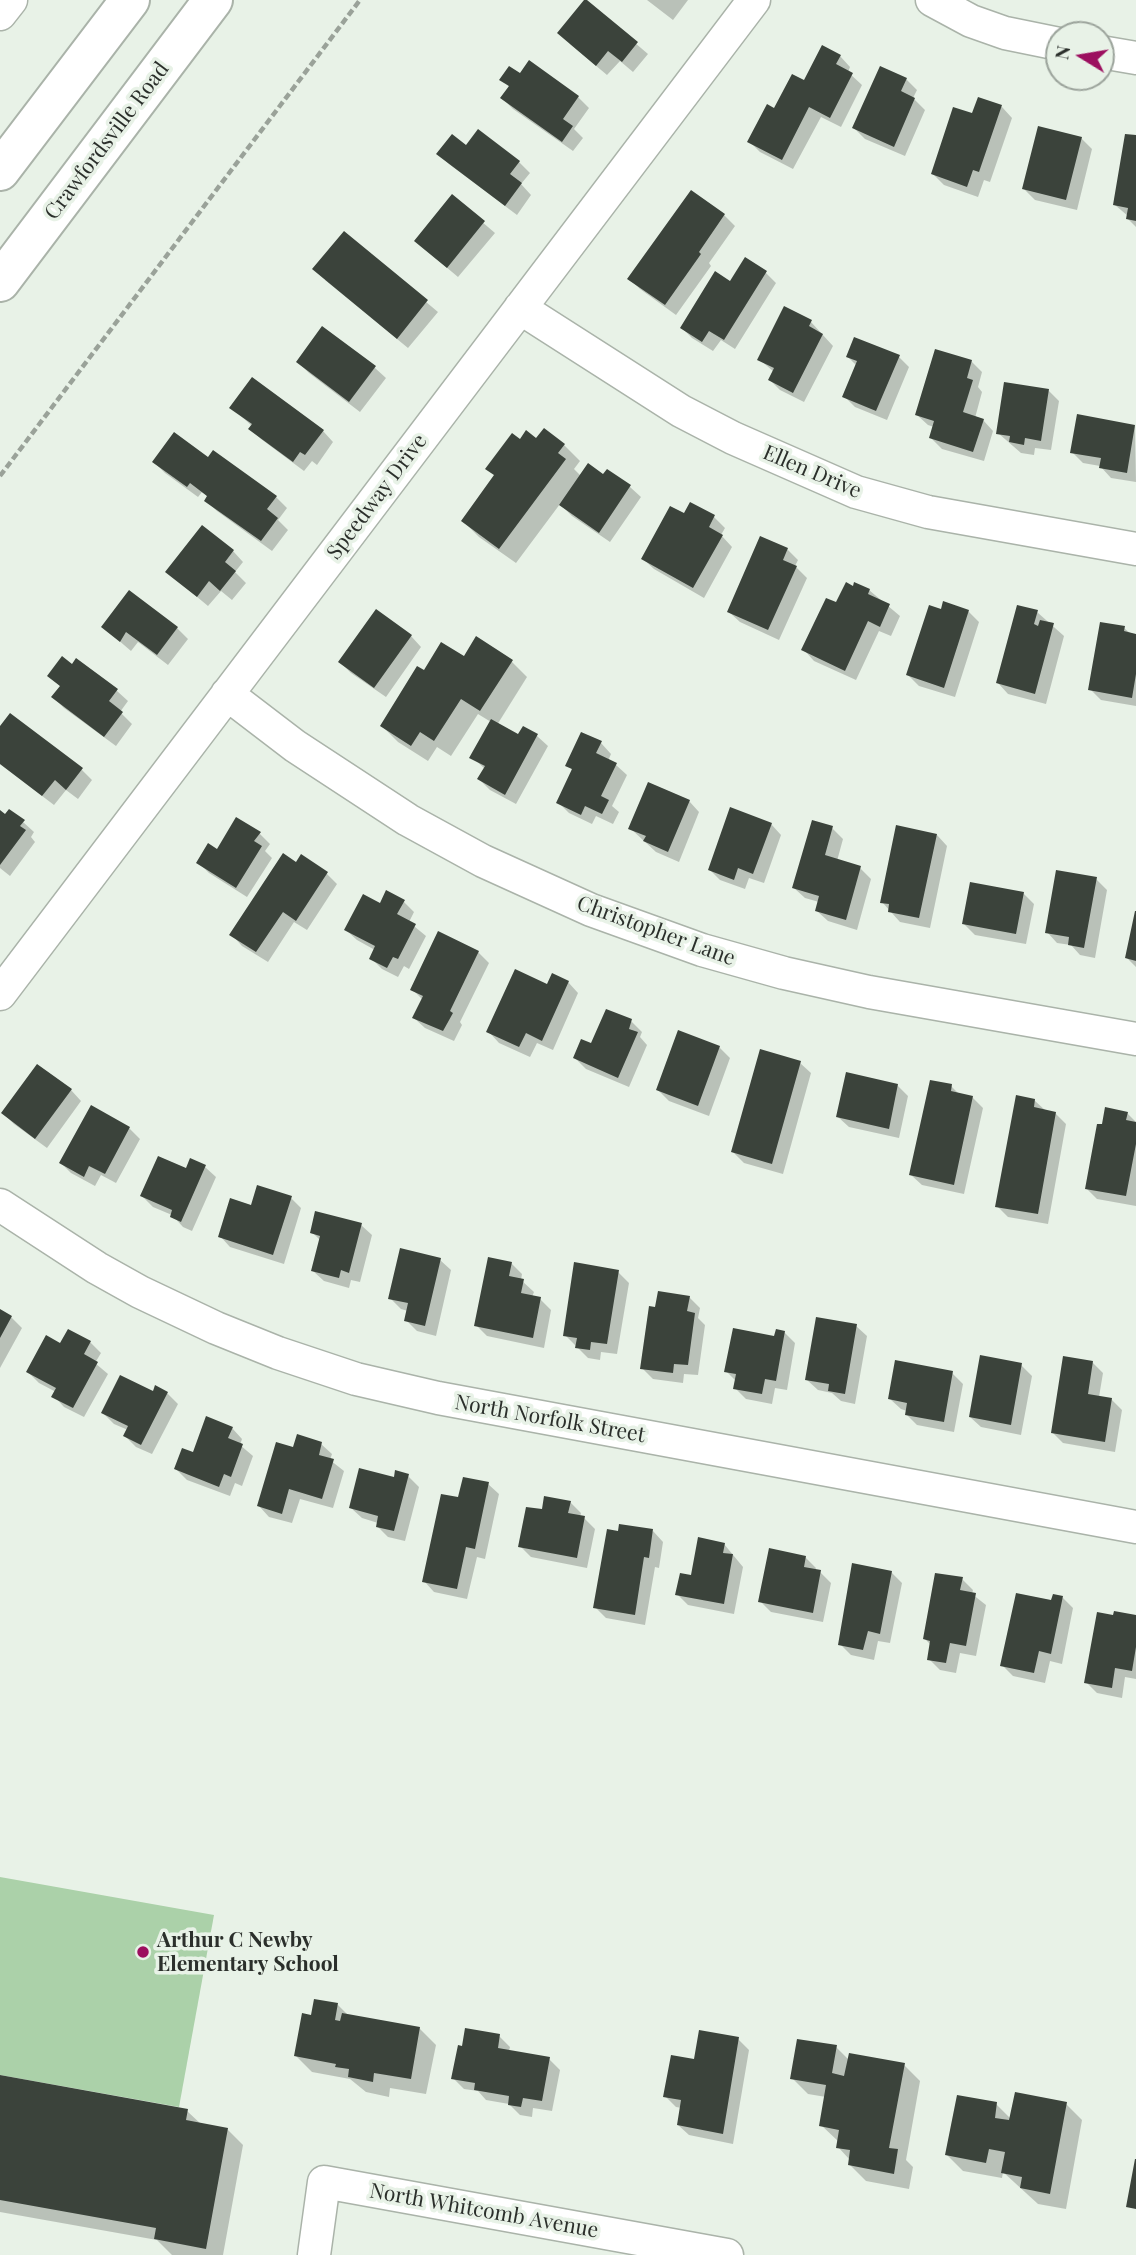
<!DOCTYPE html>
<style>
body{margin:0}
#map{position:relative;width:1136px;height:2255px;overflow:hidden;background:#e8f2e7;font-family:"Playfair Display",serif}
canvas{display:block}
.north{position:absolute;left:1045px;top:21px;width:70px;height:70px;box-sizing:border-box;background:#e8f2e7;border:2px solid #9ca49c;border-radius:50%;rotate:281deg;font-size:19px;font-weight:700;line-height:28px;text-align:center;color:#2b2f2b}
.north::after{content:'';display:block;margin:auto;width:24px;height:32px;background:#9c0f5f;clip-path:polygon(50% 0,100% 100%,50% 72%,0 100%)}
</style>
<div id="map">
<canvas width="1136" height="2255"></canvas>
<div class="north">N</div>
</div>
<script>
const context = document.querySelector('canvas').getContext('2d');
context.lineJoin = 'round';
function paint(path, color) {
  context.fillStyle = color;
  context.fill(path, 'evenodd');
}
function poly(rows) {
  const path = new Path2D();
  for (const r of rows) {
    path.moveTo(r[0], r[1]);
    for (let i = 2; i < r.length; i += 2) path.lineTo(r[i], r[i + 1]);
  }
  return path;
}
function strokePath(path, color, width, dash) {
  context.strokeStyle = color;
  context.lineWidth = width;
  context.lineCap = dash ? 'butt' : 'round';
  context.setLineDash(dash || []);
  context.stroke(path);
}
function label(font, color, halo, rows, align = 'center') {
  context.font = font + ' "Playfair Display",serif';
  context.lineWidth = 7;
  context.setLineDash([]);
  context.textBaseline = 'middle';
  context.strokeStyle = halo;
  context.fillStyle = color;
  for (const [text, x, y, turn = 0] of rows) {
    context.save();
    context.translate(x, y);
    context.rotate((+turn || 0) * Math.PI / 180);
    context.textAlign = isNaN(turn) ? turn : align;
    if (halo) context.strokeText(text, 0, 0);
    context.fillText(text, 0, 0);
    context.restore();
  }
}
const green = poly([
 [0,1877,214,1915,179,2107,0,2075]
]);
const shadow = poly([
 [647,0,688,0,673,20],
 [586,1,648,54,633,72,620,61,607,75,570,44],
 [840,56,850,67,848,72,862,85,841,127,821,117,793,169,760,152,749,141,775,111,804,83],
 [520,76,578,97,589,108,574,129,583,138,573,151,513,109,502,98,510,88,502,79],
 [906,79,917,90,913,98,925,110,905,156,865,139,854,128],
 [979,99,1002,107,1012,118,990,182,984,180,978,197,944,185,933,174,973,116],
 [1136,137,1136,227,1128,219,1128,216,1115,205],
 [1081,138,1092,149,1077,210,1035,200,1024,189],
 [467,147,519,162,530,173,521,184,531,195,517,215,449,164,438,154],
 [453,197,495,233,458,277,427,251],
 [724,215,735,226,709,263,711,266,676,315,640,289,630,279],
 [344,233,438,312,408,348,325,280],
 [765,272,776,283,735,349,721,340,713,351,692,338,682,328,731,283],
 [811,322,833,346,804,402,780,390,770,380,774,372,759,359],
 [323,329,375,368,386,378,360,412,309,373,298,362],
 [848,357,899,357,909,367,887,420,855,407,844,396,857,366],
 [971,361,982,372,978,387,982,392,975,418,983,420,993,431,984,461,942,449,931,438,934,427,928,425,917,415],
 [1048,390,1059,401,1051,450,1035,448,1034,455,1021,453,998,433],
 [231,407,323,431,333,442,317,465,312,461,304,471,261,439,250,429,252,426],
 [1135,426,1136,482,1111,478,1100,466,1083,463,1072,452],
 [520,441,537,441,564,445,580,461,574,469,581,476,603,476,607,471,630,487,641,497,610,542,572,516,560,504,516,563,479,537,463,521],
 [209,459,276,497,287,508,278,520,288,530,272,551,217,511,206,501,208,497,202,492,198,497,165,473,154,462],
 [691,504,714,517,725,528,721,535,732,547,704,598,654,569,643,559,684,515],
 [787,549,798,560,795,566,807,578,779,640,740,622,729,612],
 [233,551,243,562,235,572,246,583,232,600,221,591,208,606,167,572],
 [869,590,900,616,891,636,879,631,856,680,814,661,804,650,837,605],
 [968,611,979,622,955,697,919,686,908,675,942,612],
 [1037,612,1064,636,1046,704,1008,694,998,683],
 [103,627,177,628,188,639,168,665,138,642,131,651],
 [1124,628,1131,634,1136,635,1136,706,1101,700,1090,689],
 [411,636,421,647,386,697,351,673,340,662],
 [464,659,511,661,527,677,497,725,519,737,523,728,537,736,548,746,516,804,490,790,479,779,485,769,472,757,491,722,478,714,451,756,437,747,428,761,398,742,382,726,424,672],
 [77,660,117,691,128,701,120,712,132,724,116,746,64,708,53,697,61,687,49,676,73,666],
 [0,729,82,770,92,780,78,799,66,790,54,805,0,764],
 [601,743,611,754,608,761,616,765,627,775,612,806,619,812,613,824,596,816,592,824,569,813,558,802,573,771,568,765],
 [689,801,699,812,679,862,656,852,631,829],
 [0,812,23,822,34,832,31,837,35,842,10,876,0,868],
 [771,824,781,835,764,883,749,878,745,889,720,880,710,870],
 [832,828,843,839,837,861,860,868,871,879,857,930,828,921,817,911,819,902,805,898,794,888],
 [259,833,270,844,265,851,272,858,247,897,209,873,198,862],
 [937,835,947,846,930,928,900,922,882,902],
 [297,864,326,873,337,884,307,930,294,922,268,962,242,946,232,935],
 [1096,879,1107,890,1095,958,1080,955,1071,945,1057,943,1047,932],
 [1023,893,1034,904,1026,944,975,935,964,924],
 [404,902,414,912,409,922,426,936,409,969,404,966,398,977,382,969,371,958,375,950,357,940,346,930],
 [1136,914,1136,967,1127,958],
 [478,952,489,963,460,1022,462,1025,454,1041,425,1028,414,1018,423,1000,412,989],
 [568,982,578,993,553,1050,537,1043,530,1057,499,1043,489,1032,547,986],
 [631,1021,642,1032,640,1037,647,1045,629,1087,586,1069,575,1058],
 [719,1047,730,1058,709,1116,669,1101,658,1090],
 [800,1063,811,1073,783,1174,744,1163,733,1152],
 [897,1085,908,1096,899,1138,849,1127,838,1117],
 [951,1086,960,1095,972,1097,983,1108,964,1194,922,1185,911,1175],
 [71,1090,81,1101,47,1148,14,1124,3,1113],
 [1034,1100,1046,1111,1055,1113,1066,1124,1048,1224,1008,1217,997,1206],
 [91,1107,129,1128,140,1139,116,1183,101,1175,95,1186,71,1173,61,1163],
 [1127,1113,1136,1122,1136,1206,1097,1199,1086,1188],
 [191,1161,205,1167,216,1177,192,1231,183,1227,172,1215,153,1207,142,1196,187,1170],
 [291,1198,301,1208,284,1264,230,1247,220,1236,252,1208],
 [361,1225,372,1235,360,1282,351,1280,349,1288,324,1281,313,1271,321,1241,312,1232],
 [440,1260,451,1270,436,1336,417,1331,406,1320,408,1311,401,1309,390,1298],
 [511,1263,522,1274,521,1280,534,1292,532,1297,540,1299,551,1310,544,1348,487,1336,476,1325],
 [618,1272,629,1283,617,1354,601,1352,600,1360,588,1358,565,1335],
 [689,1297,700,1308,698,1318,705,1325,698,1375,684,1374,683,1383,653,1379,642,1368,657,1309],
 [0,1311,11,1317,22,1328,0,1368],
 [856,1326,867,1336,855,1404,841,1401,832,1393,818,1390,807,1380],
 [784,1332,795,1343,787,1390,775,1388,772,1404,746,1399,735,1388,736,1381,726,1371],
 [90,1342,101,1353,95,1363,108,1374,84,1417,64,1407,54,1396,56,1392,39,1383,28,1372,61,1345],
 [1092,1362,1103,1373,1099,1397,1111,1399,1122,1410,1115,1452,1063,1443,1052,1432],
 [1021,1365,1032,1376,1021,1435,981,1427,970,1417],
 [952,1373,963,1384,954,1432,917,1425,907,1415,907,1411,901,1409,890,1399],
 [153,1393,167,1393,178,1404,152,1454,136,1447,125,1436,128,1430,114,1424,103,1413],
 [232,1428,242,1439,240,1445,253,1456,242,1486,235,1483,230,1496,187,1480,176,1469,194,1454],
 [321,1444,332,1454,330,1460,344,1471,333,1508,300,1499,292,1523,269,1517,259,1506,294,1449],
 [408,1476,419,1487,405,1541,388,1537,377,1526,378,1523,362,1518,351,1508,395,1479],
 [488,1484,499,1494,485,1559,477,1557,467,1599,434,1592,424,1581,460,1499],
 [570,1502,581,1513,580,1517,584,1518,595,1529,587,1568,531,1557,520,1546,543,1511],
 [653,1531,663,1542,659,1568,655,1567,645,1625,606,1618,595,1607],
 [724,1544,743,1567,734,1614,688,1605,677,1594],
 [805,1557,816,1568,815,1571,820,1572,831,1583,823,1622,771,1612,760,1601],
 [891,1572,902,1583,890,1643,878,1641,874,1660,851,1655,840,1644],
 [962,1579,973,1590,972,1594,986,1605,976,1656,960,1653,956,1673,940,1670,929,1659,931,1645,925,1639],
 [1063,1598,1073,1608,1062,1664,1050,1661,1045,1683,1013,1676,1002,1665,1053,1602],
 [1115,1617,1136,1617,1136,1679,1125,1677,1122,1698,1097,1693,1086,1682],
 [338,2005,348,2015,419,2028,436,2045,426,2094,390,2088,389,2097,366,2092,350,2079,312,2072,296,2056,312,2017],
 [499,2036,510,2047,509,2051,549,2059,560,2070,552,2111,533,2108,532,2117,520,2115,509,2104,486,2100,478,2091,464,2089,453,2078,464,2048],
 [738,2039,749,2050,733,2144,689,2135,678,2125,682,2108,676,2107,665,2096,695,2061],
 [836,2047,849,2060,904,2065,920,2081,906,2160,913,2167,909,2189,866,2181,850,2165,850,2160,838,2147,839,2142,821,2125,826,2097,808,2094,792,2078],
 [0,2077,187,2111,202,2125,227,2129,243,2145,223,2255,172,2255,157,2240,0,2212],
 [996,2104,1011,2119,1066,2104,1082,2120,1066,2209,1038,2204,1003,2172,1002,2178,963,2171,947,2155]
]);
const building = poly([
 [584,0,587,0,638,42,622,62,608,51,596,66,557,33],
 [822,45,841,55,836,64,853,73,830,118,809,107,782,160,747,142,767,104,774,108,792,74,804,80],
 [529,60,579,96,563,119,573,126,562,142,500,98,509,86,499,80,509,66,520,73],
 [880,66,907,78,901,91,915,98,894,147,852,128],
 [978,97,1002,105,979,172,973,170,967,187,931,174,953,107,972,113],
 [1038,126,1082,137,1066,200,1022,189],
 [478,129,520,161,510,174,522,183,505,206,436,154,452,134,466,145],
 [1125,134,1136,135,1136,221,1126,219,1128,208,1113,205],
 [691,190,725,214,699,252,701,254,665,305,627,279],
 [452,194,485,221,447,268,414,241],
 [344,231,428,300,397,339,312,269],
 [745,257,767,271,724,340,709,331,702,342,680,328,715,271,730,281],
 [784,306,812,320,809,326,823,334,793,393,768,380,774,368,757,360],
 [322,326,376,366,349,402,296,362],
 [854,337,900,355,876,411,842,397,857,361,846,357],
 [935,349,972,360,967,378,973,380,963,412,984,419,973,452,929,438,934,421,915,415],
 [252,377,324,430,305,455,300,452,293,462,248,429,252,424,229,408],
 [1004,382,1049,389,1041,441,1025,438,1024,445,1009,442,1010,436,996,434],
 [1077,414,1135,425,1127,473,1099,468,1101,458,1070,453],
 [544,428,565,444,558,453,566,459,499,549,461,521,494,475,485,469,512,433,520,439,526,430,536,438],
 [174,432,208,457,213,450,277,496,267,509,278,518,261,541,204,501,207,496,190,483,187,487,152,462],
 [588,463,603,474,607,469,631,485,599,533,559,505],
 [690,502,715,515,709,527,723,535,693,588,641,559,670,506,684,513],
 [202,525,234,550,225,562,236,571,220,591,209,581,197,597,165,572],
 [760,536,788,548,783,560,797,566,768,630,727,612],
 [846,582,853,586,854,582,870,589,868,594,890,604,880,627,868,621,845,671,801,650,826,598,836,602],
 [129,590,178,627,157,655,126,632,120,642,101,627],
 [943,601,969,610,944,688,906,675,929,605,941,609],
 [1017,605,1038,610,1034,624,1038,626,1040,620,1054,623,1035,694,996,683],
 [376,609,412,635,374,688,338,662],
 [1100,622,1125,626,1124,631,1136,634,1136,674,1132,698,1088,690],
 [476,636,513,660,480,711,461,699,434,741,420,732,411,746,380,726,417,666,424,670,441,642,464,656],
 [62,656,72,664,76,658,118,689,109,701,123,712,104,737,51,697,60,686,47,676],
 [10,713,83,768,66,790,55,780,42,796,0,764,0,726],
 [491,719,518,734,523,726,538,734,505,795,477,779,485,766,469,758],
 [581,732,602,741,596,753,617,763,601,796,609,800,602,814,585,806,581,815,556,803,572,769,565,766],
 [648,782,690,800,668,852,643,841,646,836,628,829],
 [730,807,772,823,753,874,738,868,734,880,708,870],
 [9,809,25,820,20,826,26,830,0,865,0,810,5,814],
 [236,817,261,832,254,841,262,846,236,888,196,863,208,843,217,849],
 [812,820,833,826,825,855,861,866,846,920,815,911,819,896,792,888],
 [896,825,937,834,919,918,888,912,889,904,880,903],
 [283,853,296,862,301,854,328,872,296,921,283,912,256,952,229,935],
 [1056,870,1097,877,1084,948,1068,945,1069,937,1045,933],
 [970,882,1024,892,1016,934,962,924],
 [386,890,405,900,397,914,416,924,398,959,393,957,387,968,369,959,375,946,344,930,363,894,380,903],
 [1135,911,1136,911,1136,961,1125,958],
 [438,931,479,951,450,1011,453,1013,443,1031,412,1018,423,996,410,990],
 [515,969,547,984,552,973,569,981,542,1041,526,1033,519,1047,486,1032],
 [606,1009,632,1019,629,1029,638,1032,618,1078,573,1058,581,1039,591,1043],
 [678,1030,720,1046,698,1106,656,1090],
 [760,1049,801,1061,772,1164,731,1152],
 [37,1064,72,1089,35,1139,1,1113],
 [846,1072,898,1084,889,1129,836,1117],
 [930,1080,952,1084,951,1091,973,1096,954,1185,909,1175],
 [1016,1095,1035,1099,1034,1107,1056,1112,1038,1214,995,1207],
 [91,1105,130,1127,105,1174,89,1166,84,1177,59,1163],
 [1105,1107,1128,1112,1126,1120,1136,1122,1136,1144,1126,1196,1085,1189,1097,1124,1102,1124],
 [158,1156,186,1168,190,1158,206,1165,181,1222,170,1217,172,1210,140,1196],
 [257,1185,292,1196,273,1255,218,1237,230,1198,251,1205],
 [315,1211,362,1223,349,1273,341,1270,339,1278,311,1271,320,1236,310,1233],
 [400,1248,441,1258,425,1326,404,1321,408,1303,388,1299],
 [488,1257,512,1262,509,1276,524,1279,521,1293,541,1297,533,1338,474,1326],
 [574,1262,619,1270,607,1344,591,1342,590,1350,575,1348,577,1338,563,1336],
 [658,1291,690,1296,687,1311,695,1313,688,1365,674,1364,673,1373,640,1369,649,1306,655,1307],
 [0,1309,12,1316,0,1338],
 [816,1317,857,1324,845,1394,828,1391,829,1384,805,1380],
 [733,1328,774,1336,776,1329,785,1331,776,1381,765,1379,762,1394,733,1389,736,1374,724,1372],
 [68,1329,91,1341,84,1354,98,1362,73,1408,51,1397,56,1388,26,1372,46,1335,60,1343],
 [980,1355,1022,1363,1011,1425,969,1417],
 [1063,1356,1093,1361,1088,1394,1112,1398,1105,1442,1051,1433],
 [895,1360,953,1371,944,1422,905,1415,907,1403,888,1399],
 [120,1375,153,1391,155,1385,168,1392,141,1445,123,1436,128,1426,101,1413],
 [206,1416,233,1427,228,1438,243,1444,231,1477,224,1474,219,1487,174,1469,182,1448,193,1452],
 [297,1434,322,1442,319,1455,334,1459,322,1499,289,1489,282,1514,257,1506,276,1442,293,1447],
 [359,1468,394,1477,395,1470,409,1474,394,1531,376,1527,378,1516,349,1508],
 [463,1477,489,1482,475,1549,466,1547,457,1589,422,1582,441,1494,458,1497],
 [544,1496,571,1501,568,1513,585,1516,577,1558,518,1547,526,1507,542,1509],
 [619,1524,653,1529,649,1558,644,1557,635,1615,593,1608,607,1529,618,1531],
 [698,1537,725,1543,723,1553,733,1554,724,1604,675,1595,680,1573,691,1575],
 [769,1548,806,1556,804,1567,821,1570,813,1613,758,1602],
 [852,1563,892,1571,880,1634,868,1631,863,1650,838,1645],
 [935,1573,963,1577,960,1590,976,1593,966,1646,950,1643,946,1663,927,1660,930,1641,923,1639],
 [1016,1593,1051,1600,1053,1594,1063,1596,1051,1654,1039,1651,1034,1673,1000,1666],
 [1114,1611,1136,1615,1136,1647,1132,1671,1115,1668,1112,1688,1084,1683,1097,1612,1113,1615],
 [314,1999,338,2003,335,2020,340,2021,342,2013,420,2027,411,2079,374,2073,373,2082,348,2077,349,2069,335,2067,336,2064,294,2056,302,2013,311,2015],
 [465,2028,500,2034,498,2048,550,2057,542,2101,523,2098,521,2107,508,2105,509,2096,474,2090,475,2083,451,2079,458,2045,462,2046],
 [699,2030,739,2037,723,2134,677,2125,681,2100,663,2097,671,2055,694,2059],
 [797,2039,837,2045,832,2073,844,2076,849,2053,905,2063,889,2148,898,2149,894,2174,848,2165,850,2150,836,2148,839,2130,819,2126,826,2085,790,2079],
 [0,2075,188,2109,186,2120,228,2128,206,2249,154,2239,156,2228,0,2200],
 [1015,2092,1067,2102,1050,2194,1020,2188,1022,2177,1001,2173,1005,2152,989,2149,986,2163,945,2155,957,2095,997,2102,995,2118,1009,2120],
 [1135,2159,1136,2159,1136,2209,1126,2207]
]);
const path = poly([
 [0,476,360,0]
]);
const street = poly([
 [932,0,971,21,1005,33,1059,44],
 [0,14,11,0],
 [1101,52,1136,58],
 [520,308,681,411,733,438,856,492,928,512,1136,549],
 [227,694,295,746,408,820,483,861,591,910,702,950,784,973,869,992,1136,1039],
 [0,994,754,0],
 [0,1205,97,1268,140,1292,216,1328,278,1353,356,1379,438,1398,1136,1527],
 [314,2255,324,2182,727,2255]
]);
const primary = poly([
 [0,171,130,0],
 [0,282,213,0]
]);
const markers = [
 [143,1952,7,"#9c0f5f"]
];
const streetNames = [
 ["Crawfordsville Road",107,141,-53],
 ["Ellen Drive",812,472,23],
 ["Speedway Drive",377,497,-53],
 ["Christopher Lane",656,931,20],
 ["North Norfolk Street",550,1419,10],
 ["North Whitcomb Avenue",484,2211,10]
];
const poiNames = [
 ["Arthur C Newby",157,1940],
 ["Elementary School",157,1964]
];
paint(green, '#abd1a9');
paint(shadow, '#0003');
paint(building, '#3b433b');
strokePath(street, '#aab3a9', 35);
strokePath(primary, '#aab3a9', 42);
strokePath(path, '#9aa299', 4.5, [7, 3.5]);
strokePath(street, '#fff', 32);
strokePath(primary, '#fff', 38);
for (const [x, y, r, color] of markers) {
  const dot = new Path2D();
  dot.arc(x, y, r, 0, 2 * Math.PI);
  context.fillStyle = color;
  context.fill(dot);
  strokePath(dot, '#e8f2e7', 2.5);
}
label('21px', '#2b2f2b', '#e8f2e7', streetNames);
label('bold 21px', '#2b2f2b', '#e8f2e7', poiNames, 'left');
</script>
